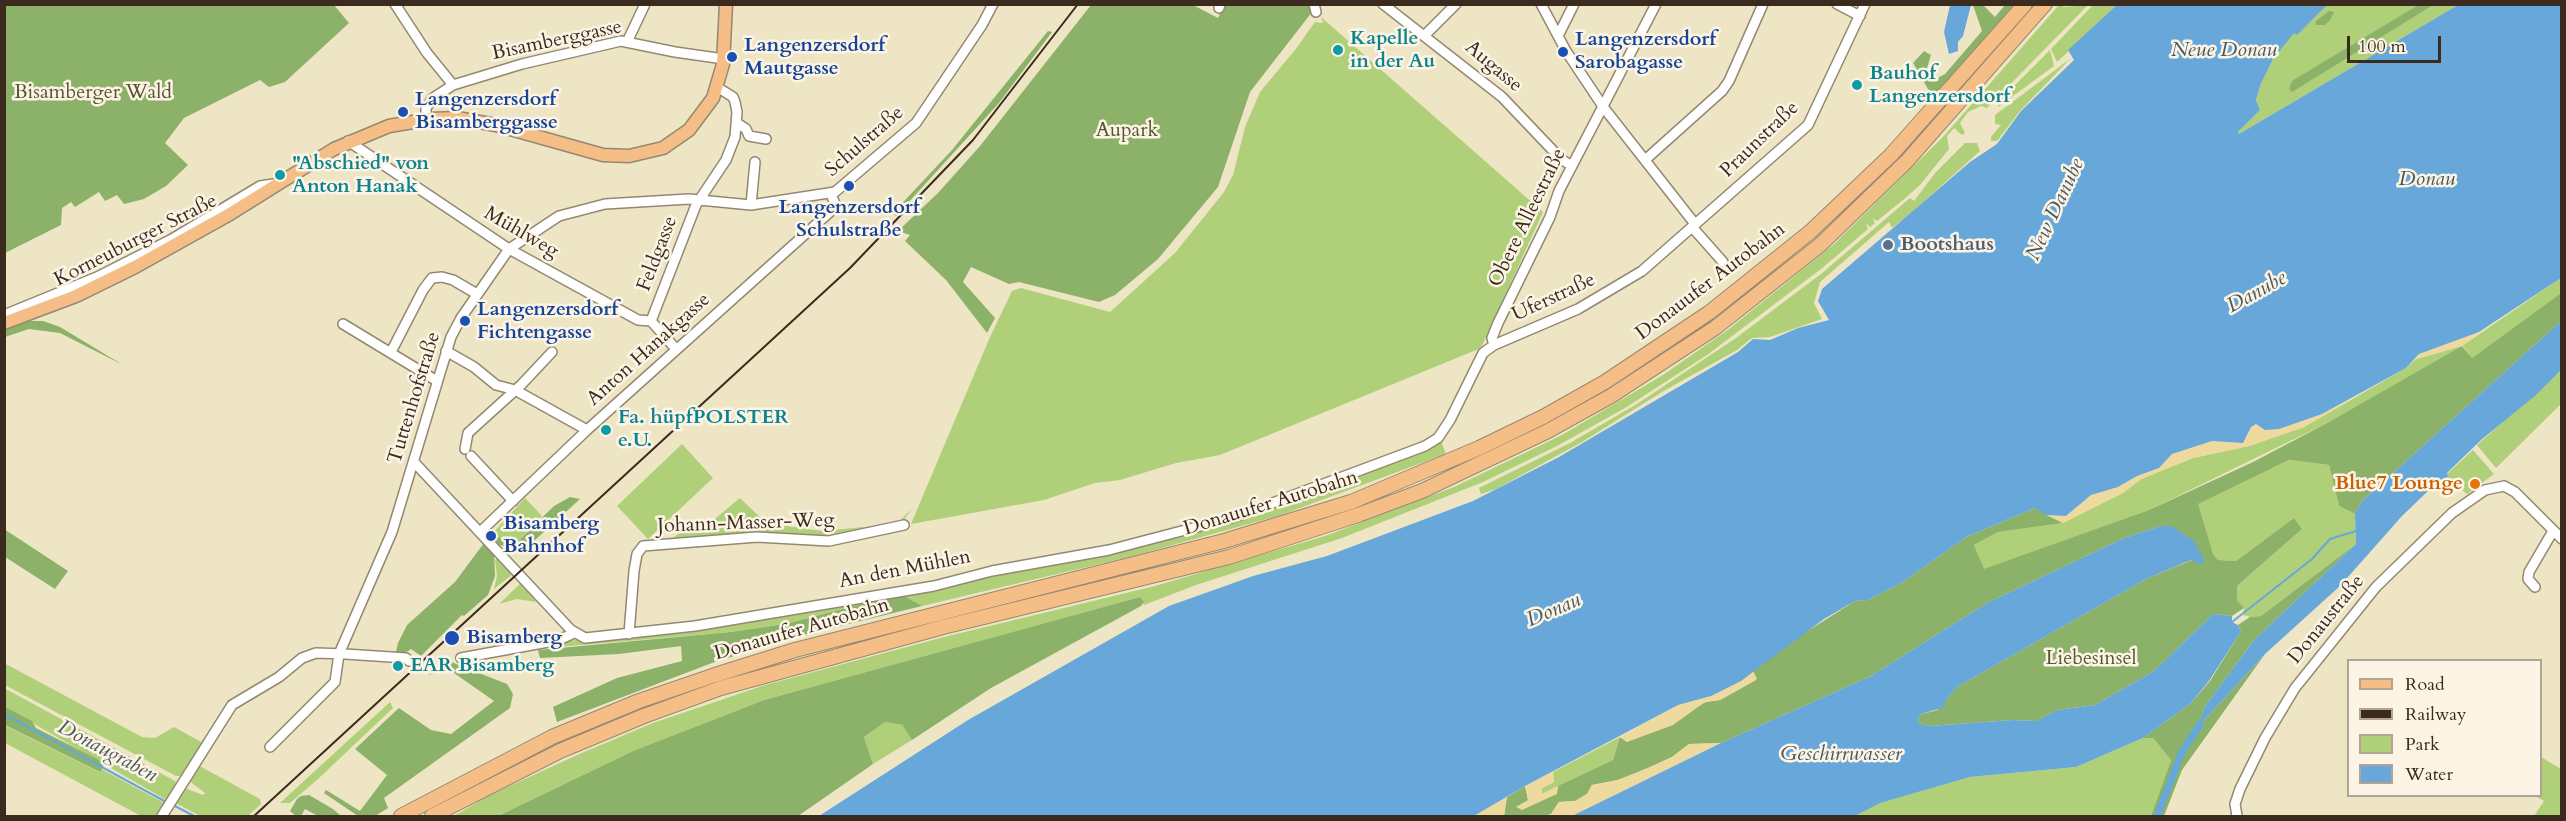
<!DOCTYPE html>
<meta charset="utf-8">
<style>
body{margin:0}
#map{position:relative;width:2566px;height:821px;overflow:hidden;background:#eee5c5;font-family:Cardo,serif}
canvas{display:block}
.frame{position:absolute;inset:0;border:6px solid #3b2a1e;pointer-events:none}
.legend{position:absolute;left:2347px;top:659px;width:195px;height:138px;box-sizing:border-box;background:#fcf5e5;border:2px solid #afa495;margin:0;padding:8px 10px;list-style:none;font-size:18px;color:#3b2a1e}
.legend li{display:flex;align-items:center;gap:12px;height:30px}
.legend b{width:30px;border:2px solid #afa495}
.scale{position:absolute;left:2347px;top:36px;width:94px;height:27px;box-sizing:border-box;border:3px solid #3b2a1e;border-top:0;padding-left:8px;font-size:18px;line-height:21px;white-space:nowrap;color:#3b2a1e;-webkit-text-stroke:4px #fcf5e5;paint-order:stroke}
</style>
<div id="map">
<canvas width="2566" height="821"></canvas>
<div class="frame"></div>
<ul class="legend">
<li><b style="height:8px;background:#f6be87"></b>Road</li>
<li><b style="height:8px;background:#3b2a1e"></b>Railway</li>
<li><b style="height:16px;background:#afd078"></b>Park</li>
<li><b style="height:16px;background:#67a7da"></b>Water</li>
</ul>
<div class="scale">100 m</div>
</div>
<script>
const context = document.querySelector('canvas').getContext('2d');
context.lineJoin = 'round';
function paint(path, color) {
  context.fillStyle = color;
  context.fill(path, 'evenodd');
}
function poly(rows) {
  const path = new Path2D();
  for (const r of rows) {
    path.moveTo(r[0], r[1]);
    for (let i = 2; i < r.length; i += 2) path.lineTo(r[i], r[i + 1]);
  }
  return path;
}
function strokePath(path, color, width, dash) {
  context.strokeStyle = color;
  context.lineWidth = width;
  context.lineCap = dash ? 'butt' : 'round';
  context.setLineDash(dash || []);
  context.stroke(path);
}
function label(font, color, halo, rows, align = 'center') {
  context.font = font + ' Cardo,serif';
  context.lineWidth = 5;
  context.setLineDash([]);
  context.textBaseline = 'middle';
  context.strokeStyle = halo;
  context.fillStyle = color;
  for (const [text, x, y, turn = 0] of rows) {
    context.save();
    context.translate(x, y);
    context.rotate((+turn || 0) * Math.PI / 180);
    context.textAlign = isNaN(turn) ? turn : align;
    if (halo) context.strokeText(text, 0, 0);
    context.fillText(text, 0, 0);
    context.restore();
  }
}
const green = poly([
 [2059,5,2065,7,2088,5,1987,108,1981,106,1968,112,1960,123,1965,133,1962,135,1954,128,1947,136,1949,149,1920,185,1903,200,1877,221,1872,218,1875,223,1870,227,1866,223,1868,229,1821,269,1707,355,1625,408,1557,446,1483,482,1342,538,1196,585,1144,605,1140,597,764,700,633,751,498,816,454,816,488,796,577,755,653,723,765,685,944,637,1155,586,1325,536,1454,487,1562,435,1663,375,1729,329,1834,244,1943,137],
 [2093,5,2118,5,2057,62,2051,49],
 [2327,5,2458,5,2239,134,2238,132,2260,110,2256,100,2260,86,2273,59,2294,32,2297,34],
 [1321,17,1543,212,1481,348,1220,455,1176,463,1120,480,1095,483,1044,500,911,524,990,337,1012,291,1021,288,1110,312,1175,253,1224,192,1233,175,1245,127,1260,92,1295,50,1315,22,1323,23],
 [2050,50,2054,66,1998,107,1999,101],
 [2070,59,2020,111,1997,141,1991,141,1991,137,2001,125,1995,124,1995,115],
 [1965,143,1977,143,1980,151,1910,214,1892,228,1889,222,1820,282,1814,303,1822,319,1770,337,1752,338,1737,350,1662,392,1582,442,1496,489,1481,494,1479,488,1570,443,1637,404,1736,338,1821,274,1910,198,1914,201,1936,172],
 [2561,278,2561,293,2472,358,2463,346,2327,423,2149,510,1984,570,1974,545,1998,532,2063,523,2123,493,2141,479,2193,458,2249,446,2304,427,2406,368,2416,359,2462,346],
 [2561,370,2561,404,2496,468,2477,445],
 [1441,441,1446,454,1281,515,1133,556,922,606,901,594,785,624,731,632,500,652,1007,572,1205,528,1269,509],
 [682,444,713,478,648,539,617,506],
 [2473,450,2494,474,2467,494,2449,479,2447,474],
 [2289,460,2329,465,2339,506,2355,514,2356,544,2261,616,2250,617,2243,615,2244,608,2237,600,2237,586,2302,529,2294,518,2236,561,2218,560,2213,554,2197,504],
 [525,498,542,516,512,547,493,533],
 [740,498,766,523,822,531,896,524,913,508,900,524,837,538,672,539,693,521,705,527],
 [498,558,513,574,494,589,497,576,495,560],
 [521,583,536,602,517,599,499,604],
 [4,663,142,737,155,738,174,727,203,743,182,776,176,776,5,685],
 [4,688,175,781,177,785,168,801,5,707],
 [390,702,393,708,318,779,290,803,280,803],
 [885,722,902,725,912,740,873,764,864,737],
 [4,725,99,772,101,769,166,804,160,816,141,816,5,743],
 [1620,737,1613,760,1542,794,1542,788,1554,782,1553,772],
 [2143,738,2153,738,2171,760,2151,816,1855,816,1879,803,1970,777,2076,767],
 [2541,757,2561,769,2561,816,2534,816,2544,801,2535,796,2540,796],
 [196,764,260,799,261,804,248,816,200,816,172,801,182,787,203,795,205,793,188,780]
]);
const forest = poly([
 [1311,4,1312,12,1250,92,1218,187,1158,259,1115,295,1099,302,1019,282,1009,284,971,267,963,282,995,318,987,333,946,280,905,241,910,235,898,231,938,193,980,146,1091,5,1193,5,1218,18,1224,5],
 [2420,4,2433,5,2292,92,2289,89,2292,81],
 [4,5,334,5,349,23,285,82,269,87,260,80,184,118,165,143,188,165,166,186,144,199,124,204,117,195,105,201,99,192,75,207,71,202,62,208,61,225,5,253],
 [1973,5,1983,5,1995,17,2005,5,2014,5,1935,95,1928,89,1913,63,1924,51,1931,55,1927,68,1936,79,1945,74,1982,31],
 [2329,11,2334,12,2330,20,2325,25,2316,25,2315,22],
 [1048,31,1052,32,999,103,896,216,893,213,952,150],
 [2561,293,2561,321,2363,500,2355,514,2339,506,2329,465,2289,460,2198,504,2213,554,2218,560,2236,561,2294,518,2302,529,2237,586,2237,600,2244,608,2232,616,2213,614,2154,671,2095,705,2057,710,2036,721,2013,720,1930,726,1918,723,1919,715,1937,710,1957,687,2146,579,2192,560,2161,526,2124,538,1987,603,1871,676,1721,743,1689,744,1672,757,1648,768,1618,780,1592,785,1587,794,1575,801,1559,802,1551,814,1545,816,1504,816,1507,797,1525,786,1528,800,1556,794,1558,786,1613,760,1620,737,1627,742,1706,702,1720,700,1756,680,1753,671,1795,639,1855,601,1868,600,1901,583,1968,536,2035,508,2063,523,1998,532,1974,545,1984,569,2149,510,2253,462,2327,423,2462,346,2472,358],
 [28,321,43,321,60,327,123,365,60,333,29,329,5,337,5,329],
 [570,497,580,499,523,551,510,551,510,547,499,545,491,535,493,533,512,547,554,506],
 [4,529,68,571,55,589,5,557],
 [484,543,494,553,495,576,488,595,464,616,462,615,421,656,411,649,402,655,395,656,398,643,407,625,455,582],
 [2356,544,2254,640,2206,705,2197,728,2265,654,2182,770,2164,816,2151,816,2171,760,2153,738,2143,738,2191,703,2210,681,2241,631,2238,625,2250,617,2261,616],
 [901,594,922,606,791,638,712,663,557,722,553,707,617,678,682,661,681,646,619,654,540,658,538,650,731,632,785,624],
 [1140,597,1144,602,1141,606,991,688,912,740,902,725,885,722,864,737,873,764,798,816,498,816,633,751,764,700],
 [451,662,507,684,513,694,510,708,384,798,388,808,375,816,358,816,324,793,326,790,360,811,387,775,355,749,399,708,431,730,451,734,494,701,454,673,441,671,428,675,437,668],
 [5,707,32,721,36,728,105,763,100,772,5,725],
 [309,795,333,809,341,816,318,816,305,809,301,816,296,816,290,811,297,799,301,796]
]);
const sand = poly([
 [2479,332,2462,346,2416,359,2419,354,2434,347],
 [2358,396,2304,427,2249,446,2193,458,2141,479,2123,493,2063,523,2046,515,2066,516,2091,495,2118,487,2137,476,2159,468,2172,454,2212,441,2243,443,2251,427,2256,424,2265,430,2279,428,2322,414],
 [1753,671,1757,679,1720,700,1705,702,1673,725,1627,742,1620,737,1678,705,1711,696],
 [1721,743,1572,816,1545,816,1551,814,1559,802,1575,801,1587,794,1592,785,1618,780,1648,768,1672,757,1689,744],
 [1553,772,1554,782,1542,788,1542,794,1558,786,1557,794,1522,810,1516,807,1528,800,1525,786],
 [1507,797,1504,816,1474,816]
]);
const water = poly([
 [2118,4,2327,5,2297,35,2294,33,2273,59,2260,86,2256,100,2260,110,2238,132,2239,134,2458,5,2561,5,2561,278,2479,332,2419,354,2406,368,2322,414,2279,429,2265,430,2256,424,2251,427,2243,443,2212,441,2172,454,2159,468,2137,476,2118,487,2091,495,2066,516,2046,515,2035,508,1968,536,1901,583,1868,600,1855,601,1824,619,1741,681,1711,696,1678,705,1525,786,1474,816,819,816,968,720,1169,606,1253,576,1327,556,1473,501,1559,457,1738,352,1753,339,1770,340,1798,328,1829,320,1818,301,1822,289,1970,162,1997,144,2021,111,2074,60,2068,50],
 [1950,5,1971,5,1963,36,1958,42,1958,51,1949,54,1944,32],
 [2561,321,2561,370,2536,395,2481,440,2447,473,2449,479,2440,489,2428,491,2402,516,2340,586,2265,654,2196,729,2206,705,2254,640,2356,544,2355,514,2363,500],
 [2161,526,2171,526,2194,541,2205,562,2199,564,2191,560,2146,579,1957,687,1945,701,1944,707,1919,715,1918,723,1930,726,2013,720,2036,721,2057,710,2095,705,2154,671,2213,614,2232,616,2232,622,2238,625,2241,631,2209,681,2191,703,2143,738,2076,767,1970,777,1880,803,1855,816,1572,816,1721,743,1871,676,1987,603,2124,538]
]);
const stream = poly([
 [2232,622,2312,559,2330,539,2356,531],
 [4,714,168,803],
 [173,805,194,816]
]);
const canal = poly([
 [2157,816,2182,752,2200,724]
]);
const minor = poly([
 [395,4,427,53,453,85],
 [1314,4,1316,12],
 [1383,4,1502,97,1561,159,1572,166],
 [1541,4,1566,51,1604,108,1695,224],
 [1837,4,1860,16],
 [1219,8,1220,4],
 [1425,35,1456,4],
 [1558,36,1574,4],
 [628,40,645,4],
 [426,119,426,108,433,98,453,85,522,64,621,41,675,52,724,59],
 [737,123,746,129,749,136,766,139],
 [348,141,509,249,638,320,651,321,676,349],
 [1645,160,1722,91,1729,81,1763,4],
 [751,205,755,162],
 [1692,227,1723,262],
 [4,315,97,277,172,239,260,186,280,183],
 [651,321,696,205,726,160,735,137,737,112,735,102,733,97,717,87],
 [343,324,437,381],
 [1494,345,1492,338,1498,323,1550,217,1559,191,1656,4],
 [446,351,474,367,496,385,515,390,587,430],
 [391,352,423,290,432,278,442,277,453,280,477,294],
 [465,449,468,433,521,385,552,352],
 [471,456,513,501],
 [414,462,571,630,585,638,695,626,934,586,992,571,1109,550,1235,517,1425,446,1438,438,1450,420,1483,353,1494,345,1578,309,1642,271,1808,125,1865,4],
 [480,532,587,430,831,211,835,204,831,194],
 [2535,587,2528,579,2529,572,2553,531],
 [629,634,634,571,637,554,643,546,757,537,829,541,904,525],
 [461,658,559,640,574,633],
 [270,747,335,682,339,654,392,532,451,337,461,318,509,249,559,216,605,204,689,199,751,205,835,192,916,123,982,25,993,4],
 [162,816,232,705,279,677,302,658,316,653,345,654,406,658,409,661],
 [2237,816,2235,804,2240,789,2265,738,2295,688,2376,587,2452,513,2485,490,2504,486,2515,492,2562,539]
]);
const major = poly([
 [4,323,76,296,135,267,230,214,334,149,389,126,431,119,457,118,496,125,603,155,629,156,663,148,689,130,713,98,723,64,726,4]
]);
const highway = poly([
 [401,816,552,737,639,701,715,675,795,650,1224,541,1351,502,1479,448,1543,417,1605,382,1710,312,1810,232,1891,155,2025,4],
 [432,816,560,751,644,716,721,688,943,627,1229,557,1358,515,1422,491,1548,431,1611,396,1715,328,1820,245,1907,161,2045,4]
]);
const rail = poly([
 [254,816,850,268,973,140,1078,4]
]);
const markers = [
 [1338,50,6,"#0f9aa8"],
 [1563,52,6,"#1a4fb4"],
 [732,57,6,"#1a4fb4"],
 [1857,85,6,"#0f9aa8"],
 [403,112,6,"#1a4fb4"],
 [280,175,6,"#0f9aa8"],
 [849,186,6,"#1a4fb4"],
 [1888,245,6,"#5c6f8a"],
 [465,321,6,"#1a4fb4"],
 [606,430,6,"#0f9aa8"],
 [2475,484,6,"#e8710a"],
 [491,536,6,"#1a4fb4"],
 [452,638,8,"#1a4fb4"],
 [398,666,6,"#0f9aa8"]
];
const cultureNames = [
 ["Kapelle",1350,39],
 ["in der Au",1350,62],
 ["Bauhof",1869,74],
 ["Langenzersdorf",1869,97],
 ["\"Abschied\" von",292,164],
 ["Anton Hanak",292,187],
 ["Fa. hüpfPOLSTER",618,418],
 ["e.U.",618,441],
 ["EAR Bisamberg",410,666]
];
const transitNames = [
 ["Langenzersdorf",1575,40],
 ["Sarobagasse",1575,63],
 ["Langenzersdorf",744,46],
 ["Mautgasse",744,69],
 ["Langenzersdorf",415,100],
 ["Bisamberggasse",415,123],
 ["Langenzersdorf",849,208,"center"],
 ["Schulstraße",849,231,"center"],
 ["Langenzersdorf",477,310],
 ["Fichtengasse",477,333],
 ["Bisamberg",503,524],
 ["Bahnhof",503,547],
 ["Bisamberg",466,638]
];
const streetNames = [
 ["Bisamberggasse",557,41,-12],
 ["Augasse",1493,67,40],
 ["Praunstraße",1760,140,-44],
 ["Schulstraße",865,142,-41],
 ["Obere Alleestraße",1528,218,-64],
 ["Mühlweg",521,233,30],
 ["Korneuburger Straße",136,241,-27],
 ["Feldgasse",658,254,-69],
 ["Donauufer Autobahn",1711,282,-37],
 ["Uferstraße",1554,298,-25],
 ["Anton Hanakgasse",649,350,-42],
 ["Tuttenhofstraße",415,398,-73],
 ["Donauufer Autobahn",1271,504,-17],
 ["Johann-Masser-Weg",746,524,-2],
 ["An den Mühlen",905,570,-11],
 ["Donaustraße",2327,620,-51],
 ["Donauufer Autobahn",802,630,-16]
];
const parkNames = [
 ["Bisamberger Wald",93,93],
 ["Aupark",1127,131],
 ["Liebesinsel",2091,659]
];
const serviceNames = [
 ["Bootshaus",1900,245]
];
const foodNames = [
 ["Blue7 Lounge",2463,484]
];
const waterNames = [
 ["Neue Donau",2224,51],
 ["Donau",2427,180],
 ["New Danube",2056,210,-65],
 ["Danube",2257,293,-29],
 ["Donau",1554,611,-23],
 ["Donaugraben",107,752,28],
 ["Geschirrwasser",1841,755]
];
paint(green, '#afd078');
paint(forest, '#8bb268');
paint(sand, '#eeda9e');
paint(water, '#67a7da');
strokePath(stream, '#67a7da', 2);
strokePath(canal, '#67a7da', 7);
strokePath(minor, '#948872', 12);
strokePath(major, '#948872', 15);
strokePath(highway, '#948872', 16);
strokePath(minor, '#fff', 9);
strokePath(major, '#f6be87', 12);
strokePath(highway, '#f6be87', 14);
strokePath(rail, '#3b2a1e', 2);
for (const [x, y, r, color] of markers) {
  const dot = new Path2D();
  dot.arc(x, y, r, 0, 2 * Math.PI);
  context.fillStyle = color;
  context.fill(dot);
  strokePath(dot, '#fcf5e5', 2);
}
label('bold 20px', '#0d838f', '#fcf5e5', cultureNames, 'left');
label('bold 20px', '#164399', '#fcf5e5', transitNames, 'left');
label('20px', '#3b2a1e', '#fcf5e5', streetNames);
label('20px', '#585434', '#fcf5e5', parkNames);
label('bold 20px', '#4e5e75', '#fcf5e5', serviceNames, 'left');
label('bold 20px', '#c56008', '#fcf5e5', foodNames, 'right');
label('italic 21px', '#4a5660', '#fcf5e5', waterNames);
</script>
